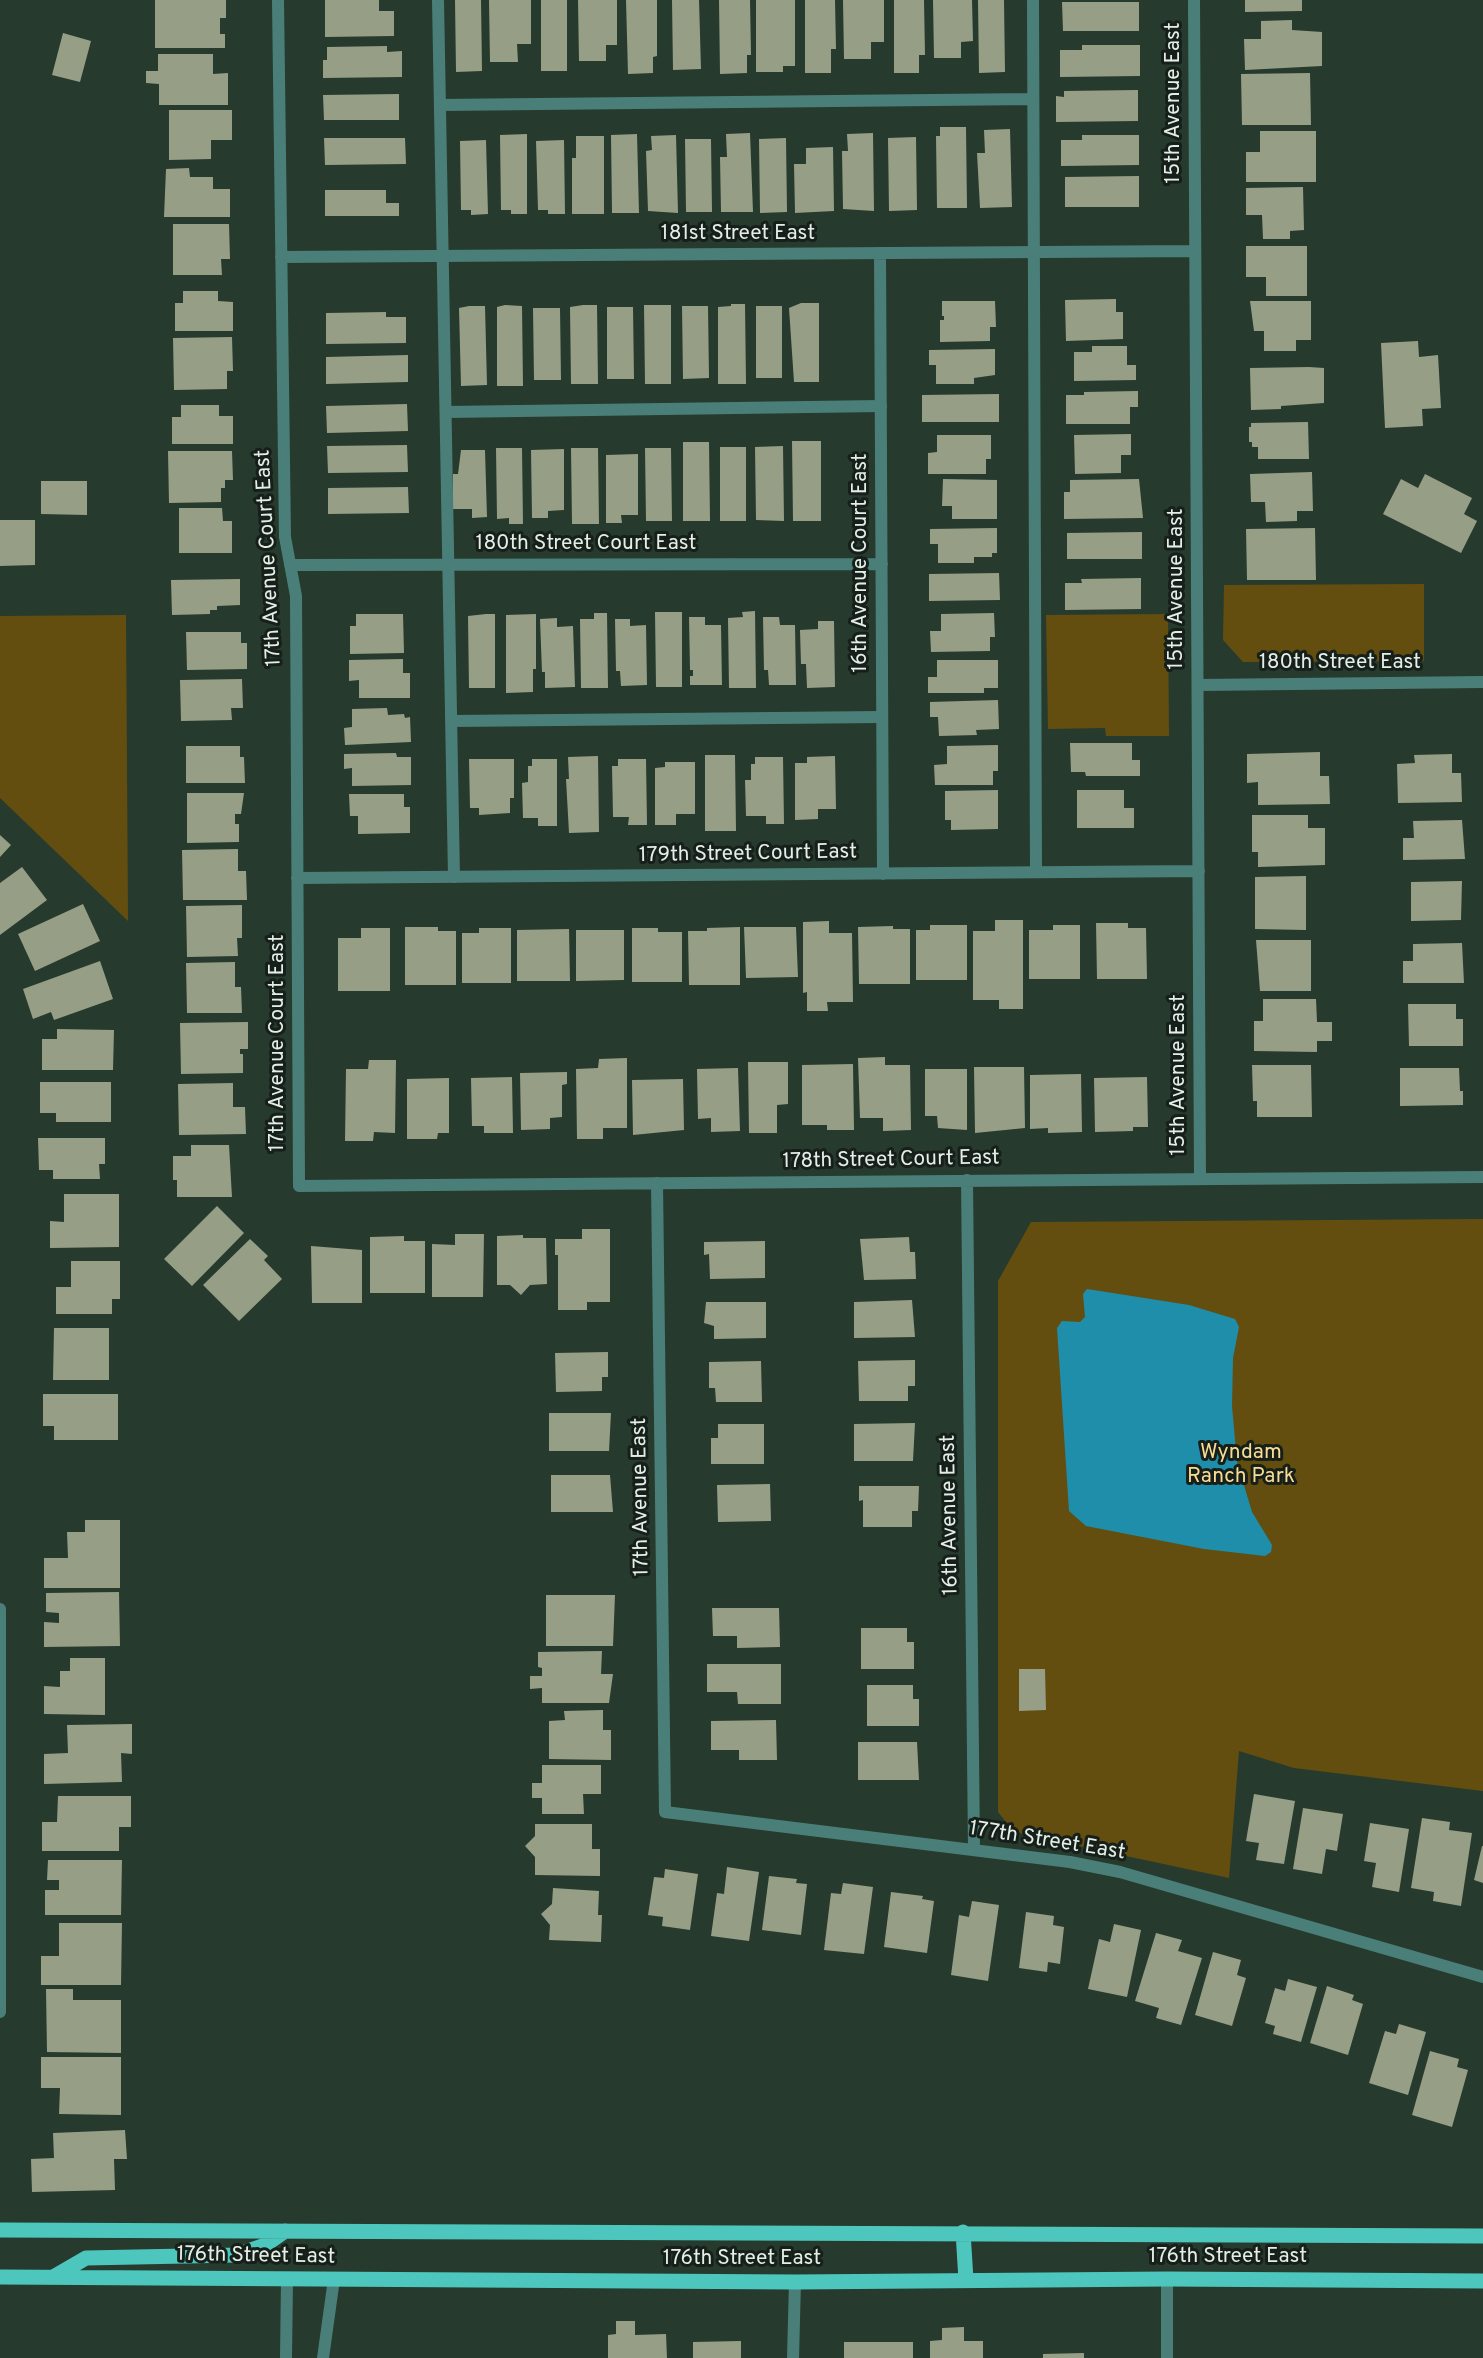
<!DOCTYPE html>
<style>
body{margin:0}
canvas{display:block;background:#263a2d}
</style>
<canvas width="1483" height="2358"></canvas>
<script>
const context = document.querySelector('canvas').getContext('2d');
context.lineJoin = 'round';
function paint(path, color) {
  context.fillStyle = color;
  context.fill(path, 'evenodd');
}
function poly(rows) {
  const path = new Path2D();
  for (const r of rows) {
    path.moveTo(r[0], r[1]);
    for (let i = 2; i < r.length; i += 2) path.lineTo(r[i], r[i + 1]);
  }
  return path;
}
function strokePath(path, color, width, dash) {
  context.strokeStyle = color;
  context.lineWidth = width;
  context.lineCap = dash ? 'butt' : 'round';
  context.setLineDash(dash || []);
  context.stroke(path);
}
function label(font, color, halo, rows, align = 'center') {
  context.font = font + ' Overpass,sans-serif';
  context.lineWidth = 6;
  context.setLineDash([]);
  context.textBaseline = 'middle';
  context.strokeStyle = halo;
  context.fillStyle = color;
  for (const [text, x, y, turn = 0] of rows) {
    context.save();
    context.translate(x, y);
    context.rotate((+turn || 0) * Math.PI / 180);
    context.textAlign = isNaN(turn) ? turn : align;
    if (halo) context.strokeText(text, 0, 0);
    context.fillText(text, 0, 0);
    context.restore();
  }
}
const green = poly([
 [1424,584,1424,661,1243,662,1223,640,1224,585],
 [1168,614,1169,736,1106,736,1105,728,1048,729,1046,615],
 [126,615,128,921,0,798,0,616],
 [1483,1219,1483,1791,1294,1768,1239,1751,1229,1878,1014,1832,998,1812,998,1281,1031,1222]
]);
const water = poly([
 [1087,1289,1189,1305,1235,1319,1239,1327,1233,1358,1232,1406,1237,1462,1252,1512,1272,1545,1271,1552,1265,1556,1204,1549,1086,1526,1069,1511,1057,1328,1062,1321,1080,1322,1085,1317,1083,1294]
]);
const building = poly([
 [155,0,226,0,226,18,220,18,220,34,225,34,225,48,155,48],
 [325,0,379,0,379,11,394,11,394,36,325,37],
 [455,0,481,0,482,71,456,72],
 [489,0,531,0,531,44,517,44,518,62,490,62],
 [541,0,567,0,567,71,541,71],
 [578,0,617,0,617,45,606,45,606,61,579,61],
 [626,0,657,0,657,56,653,57,653,73,628,74],
 [672,0,699,0,701,69,673,70],
 [719,0,750,0,751,55,747,55,747,73,720,74],
 [756,0,795,0,795,66,783,66,783,72,756,72],
 [805,0,835,0,836,49,831,49,831,73,805,73],
 [843,0,884,0,884,42,871,42,871,59,844,59],
 [894,0,924,0,925,55,919,55,919,73,894,73],
 [933,0,972,0,973,41,961,42,961,58,934,58],
 [978,0,1004,0,1005,72,979,73],
 [1245,0,1302,0,1302,11,1245,12],
 [1062,2,1139,2,1139,31,1063,31],
 [1292,20,1292,30,1322,32,1322,66,1245,70,1244,39,1261,39,1261,21],
 [63,33,91,41,80,82,52,75],
 [1082,45,1140,45,1140,76,1060,77,1060,50,1082,50],
 [387,46,387,52,402,51,402,77,323,78,323,60,327,60,327,47],
 [158,54,213,54,213,74,228,73,228,105,159,105,159,84,146,83,146,71,158,71],
 [1310,73,1311,125,1242,125,1241,74],
 [1138,90,1138,121,1056,122,1056,96,1064,97,1064,91],
 [399,94,399,120,324,120,323,95],
 [169,110,232,110,232,140,211,140,211,159,169,160],
 [940,127,966,127,967,208,937,208,936,136,940,136],
 [1010,129,1012,207,980,208,977,153,985,153,984,130],
 [1260,131,1316,131,1316,182,1246,182,1246,152,1260,152],
 [750,133,753,212,721,212,720,157,727,157,726,134],
 [873,133,874,211,843,209,842,151,848,151,847,134],
 [527,134,527,214,511,214,511,210,501,210,500,135],
 [637,134,639,213,612,213,611,135],
 [676,135,678,213,648,211,646,151,652,150,651,136],
 [1082,135,1139,135,1139,165,1061,166,1061,140,1082,140],
 [576,136,604,136,604,214,572,214,572,158,576,158],
 [916,137,917,210,889,211,888,138],
 [324,138,405,138,406,164,325,165],
 [786,138,787,212,760,213,759,139],
 [685,139,711,139,712,212,686,212],
 [486,140,488,214,471,215,471,210,461,210,460,141],
 [564,140,565,214,548,214,548,210,538,210,536,141],
 [833,147,834,211,795,213,794,164,806,164,806,148],
 [189,168,190,177,213,177,213,189,230,189,230,217,164,217,166,169],
 [1139,176,1139,207,1065,207,1065,177],
 [1303,187,1304,230,1290,231,1290,239,1263,239,1262,215,1246,215,1246,188],
 [325,190,386,190,386,203,399,203,399,216,325,216],
 [173,224,229,224,230,259,221,259,222,275,173,275],
 [1246,246,1307,246,1307,296,1266,296,1266,277,1246,277],
 [183,291,218,291,218,301,233,302,233,331,175,331,175,303,183,303],
 [1116,299,1116,312,1123,312,1123,339,1066,341,1065,300],
 [942,301,995,301,996,327,990,327,990,341,940,342,940,320,944,320,944,316,942,316],
 [1250,301,1311,301,1311,340,1296,340,1296,351,1264,351,1264,331,1254,331],
 [801,303,819,303,819,382,794,382,789,308],
 [731,304,745,304,746,384,718,384,718,307,731,306],
 [505,305,522,306,523,386,497,386,497,307],
 [583,305,597,305,598,384,571,384,570,307],
 [644,305,671,305,671,384,645,384],
 [469,306,485,306,487,385,461,386,459,308],
 [682,306,708,306,709,378,683,379],
 [756,306,782,306,782,378,756,378],
 [607,307,633,307,634,379,607,379],
 [533,308,560,308,561,380,534,380],
 [386,312,386,317,406,317,406,343,326,344,326,313],
 [232,337,233,371,227,371,227,389,174,390,173,338],
 [1418,341,1419,357,1438,355,1441,408,1422,409,1423,426,1385,428,1381,343],
 [1092,346,1127,346,1127,365,1136,365,1136,380,1074,381,1074,352,1092,352],
 [995,349,995,375,974,378,974,384,936,384,936,365,929,365,929,350],
 [408,355,408,382,326,384,326,357],
 [1309,367,1324,368,1324,403,1281,406,1281,409,1251,410,1250,368],
 [1138,391,1138,407,1130,407,1130,424,1066,424,1066,395,1084,395,1084,392],
 [999,394,999,422,922,422,922,395],
 [407,404,408,431,327,433,326,406],
 [181,405,219,405,219,416,233,416,233,444,172,444,172,417,181,417],
 [1308,422,1309,459,1258,459,1258,447,1252,447,1252,442,1249,442,1249,427,1251,427,1251,423],
 [1131,434,1131,455,1121,455,1121,473,1075,474,1074,435],
 [937,435,991,435,991,459,986,459,986,474,928,474,928,453,937,452],
 [792,441,821,441,821,521,793,521],
 [683,442,709,442,710,521,683,521],
 [407,445,408,472,328,473,327,446],
 [783,446,784,521,756,520,755,447],
 [720,447,746,447,746,521,720,521],
 [496,448,522,448,523,524,509,524,509,518,497,519],
 [571,448,598,448,599,524,572,524],
 [645,448,671,448,672,521,646,521],
 [564,449,564,510,548,511,548,518,532,518,531,450],
 [461,450,485,450,487,517,472,518,472,509,453,509,453,474,458,474],
 [168,451,232,451,233,480,225,480,225,488,221,488,221,502,169,503],
 [638,454,638,515,621,515,622,523,606,523,606,455],
 [1312,472,1313,511,1297,511,1297,521,1266,522,1265,502,1251,502,1250,474],
 [1425,474,1472,498,1464,514,1477,521,1461,553,1383,514,1401,479,1418,488],
 [943,479,997,480,997,519,952,519,952,506,942,506],
 [1139,479,1143,518,1064,519,1064,492,1070,492,1070,480],
 [41,481,87,481,87,515,41,514],
 [408,487,409,513,328,514,328,488],
 [179,508,222,508,223,521,232,521,232,553,179,553],
 [0,520,35,520,35,565,0,566],
 [997,528,997,553,992,553,992,557,974,557,974,563,938,563,938,544,930,544,930,529],
 [1315,528,1316,580,1247,580,1246,529],
 [1142,532,1142,559,1067,559,1067,533],
 [999,573,1000,600,929,601,929,574],
 [1141,578,1141,609,1065,610,1065,583,1082,583,1081,579],
 [240,579,240,605,217,606,217,610,210,610,210,614,172,615,171,580],
 [755,611,756,688,729,688,728,618,743,617,742,612],
 [655,612,682,612,682,687,656,687],
 [594,613,607,613,608,688,581,688,580,619,594,619],
 [994,613,995,637,990,637,990,651,931,652,930,631,941,631,941,614],
 [356,614,403,614,404,653,350,654,350,626,356,626],
 [486,614,495,614,495,688,469,688,468,616],
 [536,614,536,669,533,669,533,692,506,693,506,615],
 [689,617,705,617,705,625,721,625,722,685,690,685,690,676,693,676,693,670,690,670],
 [763,617,779,617,780,625,795,625,796,685,769,685,768,670,764,670],
 [557,618,557,627,573,626,575,687,545,688,545,672,542,672,540,619],
 [615,619,630,619,630,626,646,625,647,685,621,686,620,671,616,671],
 [818,621,834,621,835,687,807,688,806,664,801,664,800,630,818,629],
 [186,632,241,632,241,643,247,643,247,669,187,670],
 [403,659,403,673,410,673,410,698,359,698,359,680,349,681,349,660],
 [937,660,998,660,998,688,984,688,984,693,928,693,928,677,937,677],
 [242,679,243,708,231,708,232,720,181,721,180,680],
 [998,700,999,729,976,730,977,735,939,736,938,717,930,717,930,702],
 [387,708,388,715,404,714,405,718,410,717,411,742,345,745,344,728,352,727,352,709],
 [1070,743,1132,743,1132,760,1140,760,1140,776,1086,776,1085,772,1071,772],
 [998,745,998,771,993,771,993,785,935,785,934,765,947,764,947,746],
 [186,746,240,746,240,757,244,757,245,783,186,783],
 [1320,752,1320,776,1329,776,1330,804,1258,805,1258,782,1247,783,1247,754],
 [396,753,397,757,411,757,411,785,352,786,352,768,344,769,344,754],
 [1452,754,1452,773,1461,773,1462,802,1398,803,1397,764,1415,763,1414,755],
 [705,755,735,755,736,831,705,831],
 [598,756,599,832,569,833,566,779,569,779,568,757],
 [835,756,836,809,818,809,818,819,795,820,795,763,807,763,807,757],
 [755,757,783,757,784,824,766,824,766,816,746,816,745,780,751,780,751,764,755,764],
 [469,759,514,759,514,798,510,798,510,813,479,815,479,808,470,808],
 [532,759,557,759,557,826,538,826,538,818,523,818,522,783,528,782,528,766,532,766],
 [618,759,646,759,647,825,628,825,629,817,613,817,612,766,618,766],
 [665,762,695,762,695,814,676,814,676,825,655,825,655,768,665,767],
 [998,790,998,829,951,830,951,820,945,820,945,791],
 [1077,790,1124,790,1124,808,1134,808,1134,828,1077,828],
 [187,793,244,793,241,814,235,814,235,824,239,824,239,842,187,843],
 [349,794,404,794,404,807,410,807,410,833,358,834,358,816,350,816],
 [1252,815,1308,815,1308,828,1325,828,1325,865,1258,867,1258,852,1252,852],
 [1462,820,1465,859,1403,860,1403,838,1414,838,1413,821],
 [0,835,11,845,0,857],
 [238,849,238,871,246,871,247,900,183,900,182,850],
 [22,867,47,900,0,935,0,883],
 [1306,876,1306,930,1255,929,1255,877],
 [1462,881,1461,920,1411,921,1411,882],
 [83,904,100,941,35,971,18,934],
 [242,905,242,938,237,938,238,956,187,957,186,906],
 [995,920,1023,920,1023,1009,999,1009,999,1000,973,1000,973,931,995,931],
 [829,921,829,933,852,933,853,1002,827,1002,828,1011,807,1011,807,992,803,993,803,922],
 [1096,923,1128,923,1128,928,1146,928,1147,979,1097,979],
 [930,925,967,925,967,980,916,980,916,930,930,930],
 [1053,925,1080,925,1080,979,1029,979,1029,930,1053,930],
 [893,926,893,929,910,929,910,984,859,984,858,927],
 [405,927,438,927,438,931,456,931,456,985,405,985],
 [740,927,740,985,689,985,688,931,707,931,707,928],
 [744,927,796,927,798,977,746,978],
 [361,928,390,928,390,991,338,991,338,938,361,938],
 [479,928,511,928,511,983,462,983,462,933,479,933],
 [632,928,658,928,658,932,682,932,682,982,632,982],
 [569,929,570,981,517,981,517,930],
 [576,930,624,930,624,980,576,981],
 [1256,940,1311,940,1311,991,1260,991],
 [1462,943,1464,983,1403,983,1403,961,1413,961,1413,944],
 [100,961,113,999,54,1020,51,1012,33,1019,23,989],
 [235,962,235,987,241,987,242,1013,187,1013,186,963],
 [1263,999,1316,999,1317,1022,1332,1022,1332,1041,1317,1041,1317,1052,1254,1051,1254,1021,1263,1021],
 [1408,1004,1456,1004,1456,1019,1463,1019,1463,1046,1409,1046],
 [248,1022,248,1049,240,1049,240,1054,243,1054,243,1073,181,1074,180,1023],
 [57,1029,114,1030,113,1070,42,1070,42,1039,57,1039],
 [885,1057,885,1065,910,1065,911,1130,883,1131,883,1118,860,1118,858,1058],
 [627,1058,627,1128,603,1128,603,1139,577,1139,576,1069,598,1068,599,1059],
 [369,1060,396,1060,395,1133,374,1132,373,1141,345,1141,346,1069,368,1069],
 [748,1062,788,1062,788,1104,777,1105,777,1133,749,1133],
 [853,1064,854,1130,827,1130,827,1125,802,1125,802,1065],
 [1252,1065,1311,1065,1312,1117,1257,1117,1257,1101,1253,1101],
 [974,1067,1024,1067,1025,1128,975,1133],
 [738,1068,740,1131,711,1132,711,1118,698,1119,697,1069],
 [1400,1068,1459,1068,1460,1091,1463,1091,1463,1105,1400,1106],
 [925,1069,967,1069,967,1130,938,1128,937,1116,925,1116],
 [567,1072,567,1084,562,1085,562,1117,550,1118,550,1129,521,1130,520,1073],
 [1081,1074,1082,1132,1048,1133,1048,1128,1030,1129,1030,1075],
 [512,1077,513,1133,484,1133,484,1126,472,1126,471,1078],
 [1147,1077,1148,1127,1133,1127,1133,1131,1095,1132,1094,1078],
 [449,1078,449,1133,438,1133,437,1139,407,1139,407,1079],
 [683,1079,684,1130,633,1135,632,1080],
 [40,1082,111,1082,111,1122,56,1122,56,1113,40,1113],
 [233,1083,233,1107,245,1107,246,1134,179,1135,178,1084],
 [38,1138,105,1138,105,1164,99,1164,100,1179,53,1179,53,1170,39,1170],
 [191,1145,229,1145,232,1197,177,1197,177,1180,173,1180,173,1156,191,1156],
 [64,1194,119,1194,119,1247,50,1248,50,1221,64,1222],
 [217,1206,244,1233,192,1286,164,1259],
 [582,1229,610,1229,610,1302,587,1302,587,1310,558,1310,558,1255,555,1255,555,1239,582,1239],
 [455,1234,484,1234,483,1297,432,1297,432,1244,455,1245],
 [523,1235,523,1238,546,1238,547,1284,530,1285,521,1295,510,1285,497,1285,497,1236],
 [404,1236,404,1241,425,1241,425,1293,370,1293,370,1237],
 [909,1237,910,1252,915,1252,916,1279,864,1280,860,1239],
 [250,1239,268,1256,264,1260,282,1279,239,1321,203,1285],
 [765,1241,765,1278,710,1279,709,1254,704,1255,704,1242],
 [311,1246,362,1250,362,1303,312,1303],
 [71,1261,120,1261,120,1299,112,1299,112,1314,56,1314,56,1287,71,1287],
 [912,1300,915,1337,854,1338,854,1302],
 [706,1302,766,1302,766,1338,714,1339,714,1326,704,1323],
 [54,1328,109,1328,109,1380,53,1380],
 [608,1352,608,1377,602,1377,602,1391,556,1392,555,1353],
 [915,1360,915,1386,908,1386,908,1401,859,1401,858,1361],
 [761,1361,762,1402,716,1402,715,1388,709,1388,709,1362],
 [43,1394,118,1394,118,1440,54,1440,54,1426,43,1426],
 [549,1413,611,1413,609,1451,549,1451],
 [915,1423,913,1461,854,1461,854,1424],
 [718,1424,764,1424,764,1464,711,1464,711,1438,718,1438],
 [551,1475,610,1475,613,1512,551,1512],
 [770,1484,771,1521,718,1522,717,1485],
 [859,1486,919,1486,918,1511,912,1511,912,1527,863,1527,863,1500,859,1501],
 [85,1520,120,1520,120,1588,44,1588,44,1558,68,1558,67,1532,85,1532],
 [119,1592,120,1646,44,1647,44,1622,59,1623,59,1613,46,1612,46,1593],
 [546,1595,615,1595,613,1646,546,1646],
 [712,1608,779,1608,780,1647,737,1648,737,1636,713,1636],
 [861,1628,907,1628,907,1642,914,1642,914,1669,861,1669],
 [602,1651,601,1674,613,1674,609,1703,542,1703,542,1688,530,1689,530,1676,542,1676,542,1668,538,1667,538,1652],
 [70,1658,105,1658,105,1715,44,1714,44,1686,60,1687,60,1671,70,1671],
 [707,1664,781,1664,781,1704,738,1704,737,1692,707,1692],
 [1019,1669,1045,1669,1046,1710,1019,1711],
 [867,1685,913,1685,913,1699,919,1699,919,1726,867,1726],
 [603,1710,603,1730,611,1730,611,1760,549,1759,549,1721,565,1720,564,1711],
 [776,1720,777,1760,739,1760,739,1750,711,1750,711,1721],
 [132,1724,132,1754,121,1753,122,1782,44,1784,44,1754,68,1753,67,1725],
 [858,1742,917,1742,919,1780,858,1780],
 [542,1765,601,1765,601,1794,583,1794,584,1814,542,1814,542,1798,532,1798,532,1783,542,1783],
 [1254,1794,1295,1801,1284,1864,1256,1860,1259,1843,1246,1841],
 [58,1796,131,1796,131,1827,119,1827,119,1851,42,1851,42,1822,57,1822],
 [1303,1808,1343,1814,1337,1851,1326,1849,1322,1874,1293,1869],
 [1422,1818,1450,1822,1449,1830,1472,1833,1461,1906,1433,1901,1434,1892,1411,1888],
 [1370,1823,1409,1829,1399,1892,1372,1887,1376,1863,1364,1861],
 [535,1824,592,1824,592,1849,600,1849,600,1876,535,1875,535,1857,525,1846,535,1836],
 [1482,1846,1483,1846,1483,1883,1474,1880],
 [48,1860,122,1860,121,1915,45,1915,45,1890,59,1890,59,1880,47,1880],
 [727,1867,759,1872,749,1941,711,1936,717,1893,724,1894],
 [665,1869,698,1874,690,1930,662,1926,663,1917,648,1915,654,1877,664,1878],
 [769,1876,797,1879,796,1883,807,1884,801,1935,762,1930],
 [843,1883,873,1887,864,1954,824,1950,831,1893,841,1894],
 [553,1888,599,1891,598,1915,602,1915,601,1942,549,1940,550,1925,541,1914,552,1904],
 [891,1892,923,1896,922,1899,934,1901,927,1953,884,1947],
 [972,1901,999,1905,988,1981,951,1975,959,1915,969,1917],
 [1026,1912,1054,1916,1053,1925,1064,1927,1060,1964,1048,1962,1047,1972,1019,1968],
 [59,1923,122,1923,121,1985,41,1985,41,1956,59,1956],
 [1114,1924,1141,1930,1127,1997,1088,1989,1099,1939,1110,1942],
 [1156,1933,1182,1940,1178,1951,1202,1958,1181,2025,1156,2018,1159,2008,1135,2001],
 [1213,1952,1241,1960,1237,1975,1246,1978,1232,2026,1195,2015],
 [1288,1979,1317,1987,1301,2042,1273,2034,1275,2026,1265,2023,1275,1988,1285,1991],
 [1327,1986,1354,1995,1352,2000,1363,2004,1348,2055,1310,2043],
 [46,1989,73,1989,73,2000,121,2000,121,2053,47,2052],
 [1399,2024,1426,2032,1408,2095,1369,2083,1385,2031,1396,2034],
 [1430,2051,1459,2059,1457,2067,1468,2070,1452,2127,1412,2115],
 [41,2057,121,2057,121,2115,59,2114,60,2088,41,2088],
 [125,2130,127,2159,114,2159,115,2190,32,2192,31,2159,54,2158,53,2133],
 [616,2321,635,2321,635,2335,666,2334,667,2358,608,2358,608,2335,616,2334],
 [964,2327,964,2341,983,2341,983,2358,930,2358,930,2341,942,2340,942,2328],
 [741,2341,741,2358,693,2358,693,2342],
 [844,2342,913,2342,913,2358,844,2358],
 [1084,2353,1084,2358,1043,2358,1043,2354]
]);
const lane = poly([
 [438,0,454,877],
 [1033,0,1036,872],
 [440,105,1032,99],
 [446,412,881,406],
 [451,721,882,717],
 [286,2358,287,2279],
 [323,2358,334,2279]
]);
const street = poly([
 [278,0,285,537,296,596,299,1186,1483,1177],
 [1194,0,1200,1177],
 [880,253,883,874],
 [281,257,1195,251],
 [290,565,882,564],
 [1198,685,1483,682],
 [297,878,1199,871],
 [967,1180,974,1849],
 [657,1183,665,1812,1070,1862,1120,1872,1483,1977],
 [0,1609,0,2012],
 [793,2358,795,2282],
 [1167,2358,1167,2279]
]);
const primary = poly([
 [0,2230,1483,2236],
 [963,2232,966,2280],
 [55,2276,86,2258,236,2255,265,2245,285,2231],
 [0,2277,795,2282,1167,2279,1483,2281]
]);
const streetNames = [
 ["15th Avenue East",1175,103,-90],
 ["181st Street East",738,235],
 ["180th Street Court East",586,545],
 ["17th Avenue Court East",270,558,-93],
 ["16th Avenue Court East",862,563,-90],
 ["15th Avenue East",1178,589,-90],
 ["180th Street East",1340,664],
 ["179th Street Court East",748,855,-1],
 ["17th Avenue Court East",279,1043,-90],
 ["15th Avenue East",1180,1075,-90],
 ["178th Street Court East",891,1161,-1],
 ["17th Avenue East",642,1497,-91],
 ["16th Avenue East",951,1515,-91],
 ["177th Street East",1047,1842,9],
 ["176th Street East",256,2257,1],
 ["176th Street East",1228,2258],
 ["176th Street East",742,2260]
];
const parkNames = [
 ["Wyndam",1241,1454],
 ["Ranch Park",1241,1478]
];
paint(green, '#634e0f');
paint(water, '#1f8eab');
paint(building, '#979e86');
strokePath(lane, '#4a7f79', 12);
strokePath(street, '#4a7f79', 12);
strokePath(primary, '#4dc7bd', 15);
label('21px', '#e3efe6', '#161f19', streetNames);
label('21px', '#f8dc94', '#161f19', parkNames);
</script>
